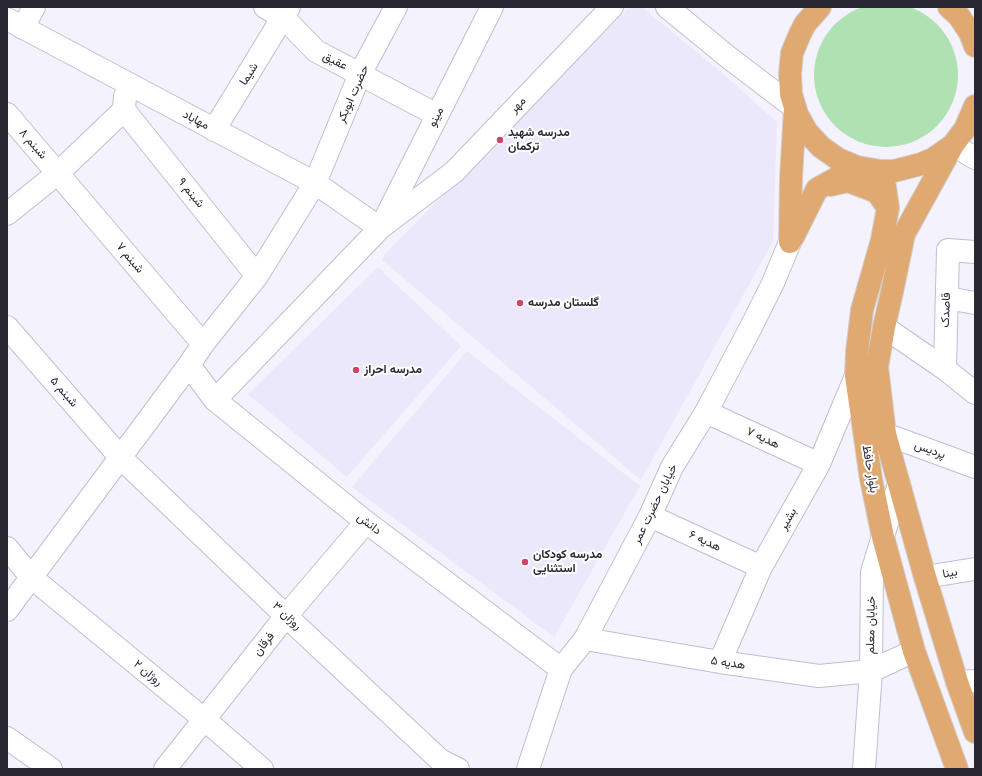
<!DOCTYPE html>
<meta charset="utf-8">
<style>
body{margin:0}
#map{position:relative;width:982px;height:776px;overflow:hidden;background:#f4f2fc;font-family:"PT Sans",sans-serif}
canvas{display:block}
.frame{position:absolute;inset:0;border:8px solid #292731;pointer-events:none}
</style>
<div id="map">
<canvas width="982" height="776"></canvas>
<div class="frame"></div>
</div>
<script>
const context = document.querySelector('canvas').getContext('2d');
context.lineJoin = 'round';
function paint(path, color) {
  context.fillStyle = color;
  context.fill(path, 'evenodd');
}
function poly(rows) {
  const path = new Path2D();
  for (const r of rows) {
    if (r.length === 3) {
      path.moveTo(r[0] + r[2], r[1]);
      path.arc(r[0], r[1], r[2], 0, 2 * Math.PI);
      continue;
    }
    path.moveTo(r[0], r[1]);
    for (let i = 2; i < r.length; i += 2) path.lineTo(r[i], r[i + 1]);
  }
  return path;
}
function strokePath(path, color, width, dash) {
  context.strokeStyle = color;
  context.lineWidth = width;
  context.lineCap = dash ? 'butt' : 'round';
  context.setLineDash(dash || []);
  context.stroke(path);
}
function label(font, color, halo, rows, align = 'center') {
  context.font = font + ' "PT Sans",Vazirmatn,sans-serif';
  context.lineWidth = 4;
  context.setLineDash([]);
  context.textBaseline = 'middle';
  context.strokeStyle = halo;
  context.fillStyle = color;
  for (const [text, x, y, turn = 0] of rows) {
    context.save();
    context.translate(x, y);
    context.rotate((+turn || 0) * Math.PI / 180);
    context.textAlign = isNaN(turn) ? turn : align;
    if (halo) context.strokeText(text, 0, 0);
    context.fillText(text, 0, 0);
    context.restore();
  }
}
const built = poly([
 [630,7,642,7,715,67,777,122,773,241,641,480,382,260,385,254],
 [378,267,461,346,347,477,248,394],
 [467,351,640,486,554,637,352,487]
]);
const green = poly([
 [886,75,72]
]);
const minor = poly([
 [265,7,284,18,316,51,437,115],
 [667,7,728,57,795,108],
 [7,19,315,183,380,228],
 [23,28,34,7],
 [124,110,257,276],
 [7,114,203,344],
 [214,130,289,7],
 [953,145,975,158],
 [7,214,58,173,124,110,125,96],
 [383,223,492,7],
 [947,298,975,303],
 [7,327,121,458,286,616,440,760,458,769],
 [884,327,945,369,975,393],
 [189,365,215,400,366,522,561,669],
 [945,369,948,250,975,252],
 [215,400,380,228,454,172,612,7],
 [706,412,819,464],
 [885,434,975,467],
 [650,516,761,567],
 [7,548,32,578,205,720,262,769],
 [925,577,975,569],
 [7,610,189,365,203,344,257,276,315,183,360,74,396,7],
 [585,639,720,662,819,676,871,671,914,651],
 [720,662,761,567,819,464,856,376],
 [957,682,975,681],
 [7,738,51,769],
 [165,769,286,616,366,522],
 [528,769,561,669,585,639,650,516,672,467,706,412,750,329,773,283,790,242],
 [864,769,871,671,872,572,899,484]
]);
const major = poly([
 [820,7,805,24,800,34,792,53,790,74,791,94,797,114,807,132,821,147,838,159,857,167,881,171,894,171,921,164,933,159,953,145,965,129,975,106],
 [949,7,959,16,970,33,975,46],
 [953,145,904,234,892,292,884,327,877,367,885,434,925,577,957,682,975,732],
 [867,170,884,180,888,208,882,240,862,310,857,352,856,376,871,479,883,537,914,651,957,769],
 [830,185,848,181,877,192,888,208],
 [793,237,817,189,857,167],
 [790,242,791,178,795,109]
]);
const markers = [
 [500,140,4,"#d24369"],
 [520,303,4,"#d24369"],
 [356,370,4,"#d24369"],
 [525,562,4,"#d24369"]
];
const streetNames = [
 ["عقیق",335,61,27],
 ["شیما",249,74,-58],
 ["حضرت ابوبکر",353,94,-66],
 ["مهر",518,105,-46],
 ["مینو",436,117,-63],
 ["مهاباد",196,120,28],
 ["شبنم ۸",33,144,49],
 ["شبنم ۹",191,193,51],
 ["شبنم ۷",130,258,50],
 ["قاصدک",946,310,-88],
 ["شبنم ۵",64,392,49],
 ["هدیه ۷",763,438,25],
 ["پردیس",930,450,20],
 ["بلوار حافظ",870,469,80],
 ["خیابان حضرت عمر",655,504,-64],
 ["بشیر",788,519,-60],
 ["دانش",369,524,38],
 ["هدیه ۶",705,541,25],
 ["بینا",950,573,-10],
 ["روژان ۳",287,616,43],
 ["خیابان معلم",871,625,-89],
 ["فرقان",264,644,-52],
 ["هدیه ۵",728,663,8],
 ["روژان ۲",148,673,39]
];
const poiNames = [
 ["مدرسه شهید",508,133],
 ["ترکمان",508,147],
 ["گلستان مدرسه",528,303],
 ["مدرسه احراز",364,370],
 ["مدرسه کودکان",533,555],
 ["استثنایی",533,569]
];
paint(built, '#ebe8fc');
paint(green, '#b0e1b3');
strokePath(minor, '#c2bdd6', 24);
strokePath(major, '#d0cfd2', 24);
strokePath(minor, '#fff', 22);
strokePath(major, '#e0a971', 22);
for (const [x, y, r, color] of markers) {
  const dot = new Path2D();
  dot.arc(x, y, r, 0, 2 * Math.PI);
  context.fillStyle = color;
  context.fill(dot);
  strokePath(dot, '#fff', 1.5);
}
label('12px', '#292731', '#fff', streetNames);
label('bold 12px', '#292731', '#fff', poiNames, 'left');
</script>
